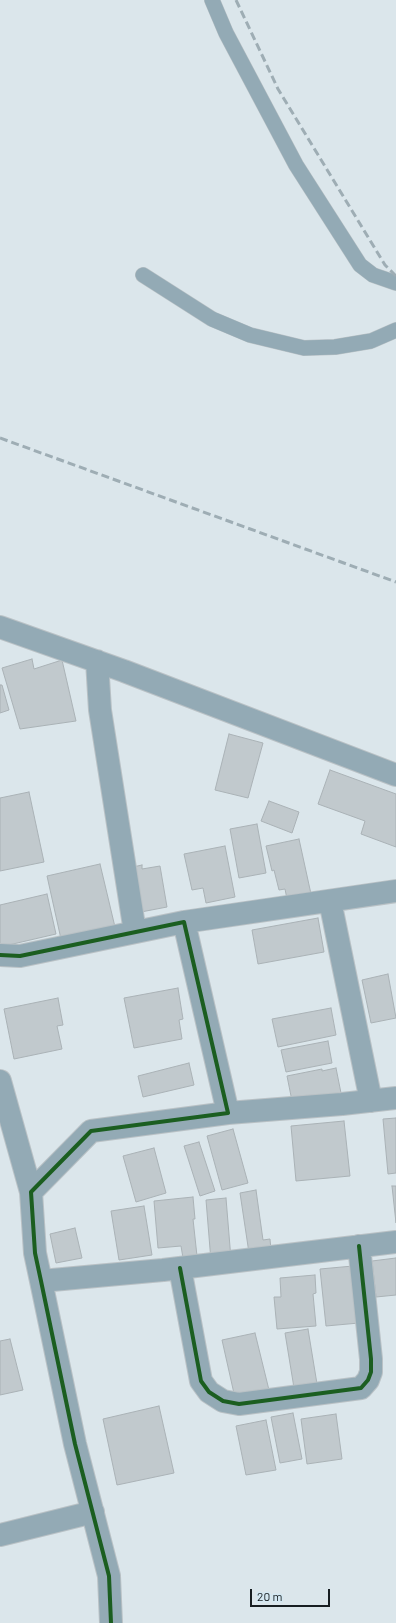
<!DOCTYPE html>
<style>
body{margin:0}
#map{position:relative;width:396px;height:1623px;overflow:hidden;background:#dbe6eb;font-family:Barlow,sans-serif}
canvas{display:block}
.scale{position:absolute;left:250px;top:1589px;width:80px;height:18px;box-sizing:border-box;border:2px solid #171e21;border-top:0;padding-left:5px;font-size:12px;line-height:14px;white-space:nowrap;color:#171e21;-webkit-text-stroke:3px #d4e8f2;paint-order:stroke}
</style>
<div id="map">
<canvas width="396" height="1623"></canvas>
<div class="scale">20 m</div>
</div>
<script>
const context = document.querySelector('canvas').getContext('2d');
context.lineJoin = 'round';
function paint(path, color) {
  context.fillStyle = color;
  context.fill(path, 'evenodd');
}
function poly(rows) {
  const path = new Path2D();
  for (const r of rows) {
    path.moveTo(r[0], r[1]);
    for (let i = 2; i < r.length; i += 2) path.lineTo(r[i], r[i + 1]);
  }
  return path;
}
function strokePath(path, color, width, dash) {
  context.strokeStyle = color;
  context.lineWidth = width;
  context.lineCap = dash ? 'butt' : 'round';
  context.setLineDash(dash || []);
  context.stroke(path);
}
const building = poly([
 [32,659,34,669,62,660,76,721,20,729,2,668,32,659],
 [0,685,2,685,9,710,0,713,0,685],
 [229,734,263,743,248,798,215,790,229,734],
 [330,770,396,794,396,847,361,834,365,821,318,804,330,770],
 [29,792,44,862,0,871,0,798,29,792],
 [269,801,299,812,292,833,261,821,269,801],
 [257,824,266,873,239,878,230,829,257,824],
 [299,839,311,894,287,899,285,889,279,890,274,870,272,871,266,846,299,839],
 [225,846,235,897,206,903,203,888,192,890,184,854,225,846],
 [100,864,115,927,61,939,47,876,100,864],
 [142,865,142,869,160,866,167,907,141,912,133,867,142,865],
 [47,894,56,934,0,947,0,905,47,894],
 [318,918,324,952,258,964,252,930,318,918],
 [388,974,396,1018,371,1023,362,980,388,974],
 [178,988,183,1019,179,1020,182,1039,134,1048,124,998,178,988],
 [58,998,63,1025,57,1026,62,1049,14,1059,4,1009,58,998],
 [331,1008,336,1035,278,1047,272,1019,331,1008],
 [328,1041,332,1063,286,1072,281,1050,328,1041],
 [189,1063,194,1085,143,1097,138,1076,189,1063],
 [336,1068,342,1098,292,1101,287,1076,322,1069,322,1071,336,1068],
 [396,1118,396,1173,388,1174,383,1119,396,1118],
 [344,1121,350,1176,296,1181,291,1126,344,1121],
 [233,1129,248,1183,222,1190,207,1136,233,1129],
 [199,1142,215,1191,200,1196,184,1146,199,1142],
 [154,1148,166,1193,136,1202,123,1156,154,1148],
 [392,1186,396,1186,396,1223,392,1186],
 [256,1190,263,1240,270,1239,271,1250,249,1253,240,1193,256,1190],
 [193,1197,195,1219,193,1219,197,1256,183,1258,181,1246,158,1248,154,1201,193,1197],
 [226,1198,231,1259,211,1261,206,1200,226,1198],
 [144,1206,152,1255,119,1260,111,1211,144,1206],
 [75,1228,82,1258,56,1263,50,1234,75,1228],
 [396,1258,396,1295,376,1297,372,1261,396,1258],
 [353,1266,359,1323,326,1326,320,1269,353,1266],
 [315,1275,316,1293,313,1294,316,1326,277,1329,274,1297,281,1297,280,1278,315,1275],
 [308,1329,318,1390,295,1394,285,1333,308,1329],
 [255,1333,269,1390,235,1398,222,1340,255,1333],
 [10,1339,23,1390,0,1395,0,1341,10,1339],
 [159,1406,174,1473,117,1485,103,1419,159,1406],
 [293,1413,302,1459,280,1463,271,1417,293,1413],
 [336,1414,342,1459,307,1464,301,1419,336,1414],
 [266,1420,276,1470,246,1475,236,1426,266,1420]
]);
const lane = poly([
 [212,0,226,33,296,165,360,265,373,275,396,283],
 [143,275,212,319,250,335,304,348,335,347,371,341,396,330]
]);
const street = poly([
 [0,627,124,671,396,775],
 [97,661,100,710,135,932],
 [330,901,371,1101],
 [184,922,396,891],
 [0,955,20,956,184,922,228,1113,91,1131,31,1192,35,1253,41,1281,75,1444,109,1576,111,1623],
 [0,1081,31,1192],
 [228,1113,342,1104,396,1098],
 [180,1268,201,1381,209,1392,223,1401,239,1404,361,1388,368,1380,371,1372,371,1359,359,1246],
 [41,1281,163,1270,396,1242],
 [0,1535,93,1512]
]);
const rail = poly([
 [236,0,278,89,385,265,396,276],
 [0,438,396,582]
]);
const cycleway = poly([
 [0,955,20,956,184,922,228,1113,91,1131,31,1192,35,1253,41,1281,75,1444,109,1576,111,1623],
 [180,1268,201,1381,209,1392,223,1401,239,1404,361,1388,368,1380,371,1372,371,1359,359,1246]
]);
paint(building, '#c1c9cd');
strokePath(building, '#aab2b6', 1);
strokePath(lane, '#b9c1c5', 16);
strokePath(street, '#b9c1c5', 24);
strokePath(lane, '#93aab5', 15);
strokePath(street, '#93aab5', 22);
strokePath(rail, '#9eadb4', 3, [8, 4]);
strokePath(cycleway, '#1b5e20', 4);
</script>
